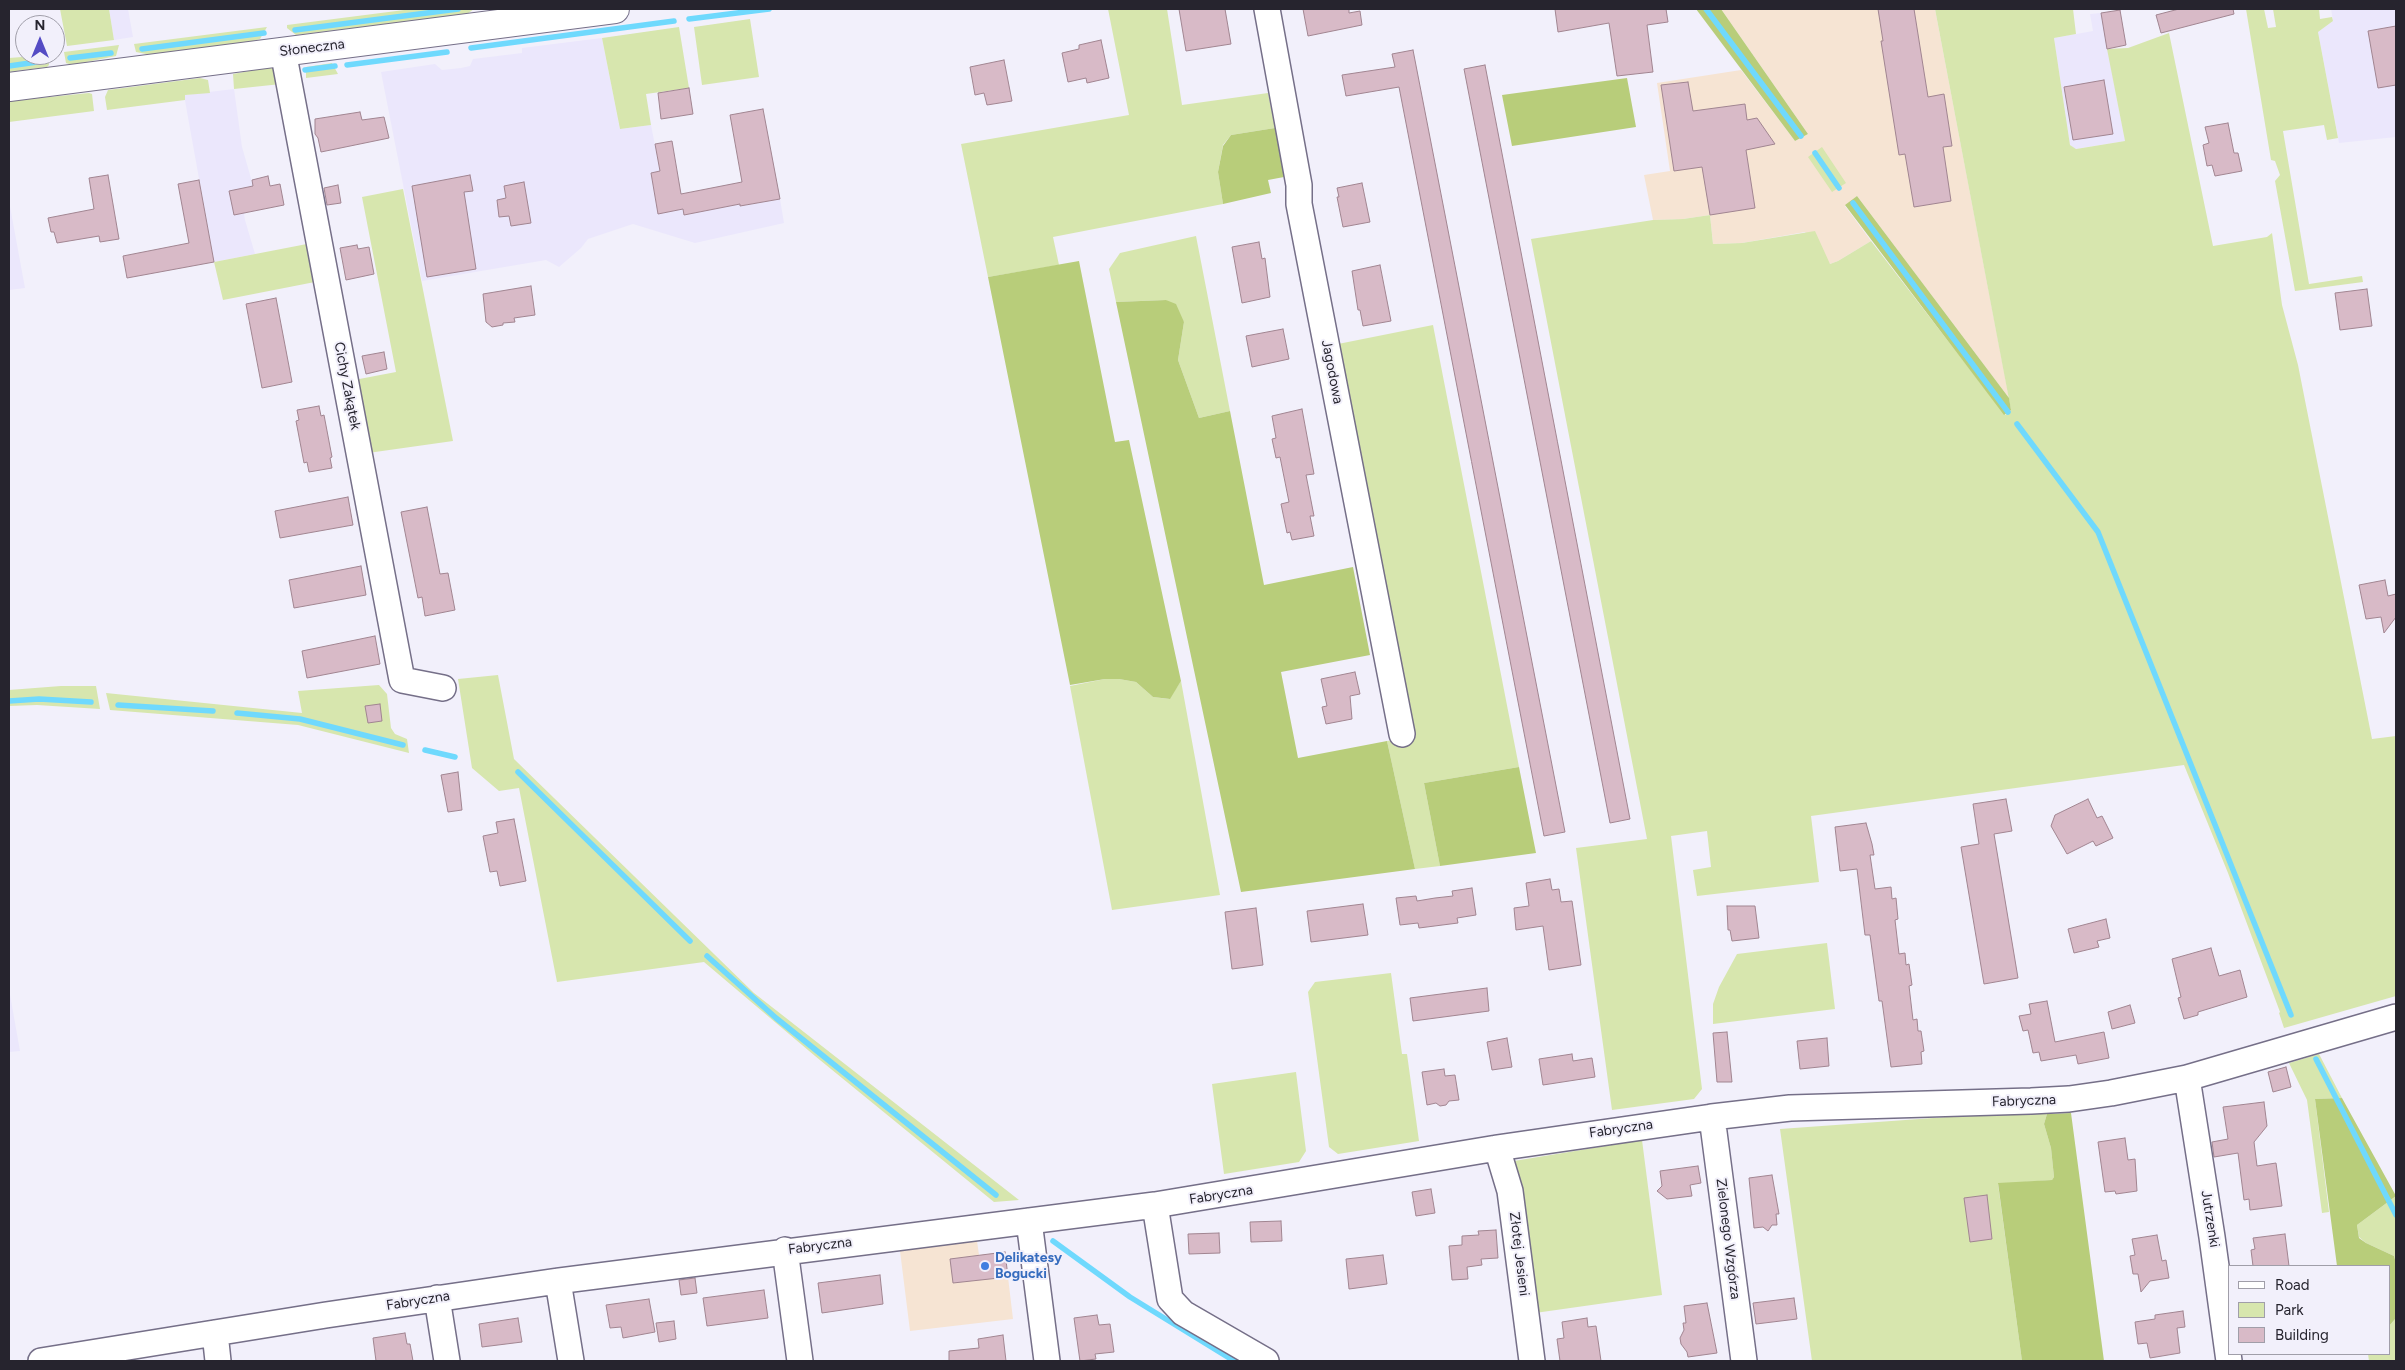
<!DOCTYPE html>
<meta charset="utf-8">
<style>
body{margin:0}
#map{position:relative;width:2405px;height:1370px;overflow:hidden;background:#f2f0fb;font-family:Figtree,sans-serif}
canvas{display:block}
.frame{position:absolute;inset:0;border:10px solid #26242e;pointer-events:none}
.legend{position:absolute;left:2228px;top:1265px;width:162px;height:90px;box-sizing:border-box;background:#f2f0fb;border:1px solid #a09ea9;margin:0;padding:6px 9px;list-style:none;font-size:15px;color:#26242e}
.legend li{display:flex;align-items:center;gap:10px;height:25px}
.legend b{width:25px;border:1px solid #a09ea9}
.north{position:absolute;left:15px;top:15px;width:50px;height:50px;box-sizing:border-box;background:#f2f0fb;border:1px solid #a09ea9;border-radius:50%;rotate:0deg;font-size:14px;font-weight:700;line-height:20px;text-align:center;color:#26242e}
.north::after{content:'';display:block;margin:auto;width:18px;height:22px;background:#554cc4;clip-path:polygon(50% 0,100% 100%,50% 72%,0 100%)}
</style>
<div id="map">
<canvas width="2405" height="1370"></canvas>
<div class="frame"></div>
<ul class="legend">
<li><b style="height:6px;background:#fff"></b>Road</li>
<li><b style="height:14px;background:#d7e6ae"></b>Park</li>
<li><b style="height:14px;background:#d8bac7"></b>Building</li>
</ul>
<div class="north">N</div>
</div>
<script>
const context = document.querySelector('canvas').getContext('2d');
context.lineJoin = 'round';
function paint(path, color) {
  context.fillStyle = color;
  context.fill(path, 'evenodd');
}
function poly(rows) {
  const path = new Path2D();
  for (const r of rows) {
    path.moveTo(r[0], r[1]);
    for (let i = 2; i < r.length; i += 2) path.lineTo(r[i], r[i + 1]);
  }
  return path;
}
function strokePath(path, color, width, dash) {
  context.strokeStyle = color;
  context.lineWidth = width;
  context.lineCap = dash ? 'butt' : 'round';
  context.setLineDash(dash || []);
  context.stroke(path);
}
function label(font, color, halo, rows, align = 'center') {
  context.font = font + ' Figtree,sans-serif';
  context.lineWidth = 4;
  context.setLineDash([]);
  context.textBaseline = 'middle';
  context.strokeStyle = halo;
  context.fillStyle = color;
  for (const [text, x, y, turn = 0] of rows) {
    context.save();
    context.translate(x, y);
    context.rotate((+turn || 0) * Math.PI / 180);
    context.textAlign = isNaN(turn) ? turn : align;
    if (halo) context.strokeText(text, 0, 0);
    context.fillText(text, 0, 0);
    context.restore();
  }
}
const commercial = poly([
 [1721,9,1935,9,2009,398,1857,196,1845,206,1871,241,1838,261,1830,264,1805,232,1742,243,1713,244,1710,215,1683,219,1653,220,1644,175,1670,171,1657,83,1741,70,1795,141,1808,134],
 [977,1241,979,1255,1005,1252,1013,1319,910,1331,900,1251]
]);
const built = poly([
 [109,9,128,9,133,37,114,40],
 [2331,9,2396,9,2396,137,2339,143,2318,32,2333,21],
 [2101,13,2125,141,2075,149,2070,145,2054,38,2093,31,2090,14],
 [602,38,620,129,651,125,660,171,651,173,658,213,683,209,684,215,740,204,741,206,780,199,784,223,695,243,633,224,588,239,581,248,559,267,546,260,422,281,381,72,435,64,442,70,461,68,470,66,473,59,522,53,522,48],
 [234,89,242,147,254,189,242,192,246,213,244,214,245,220,255,254,214,262,184,95],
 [9,201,25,288,9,290],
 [9,989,20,1051,9,1052]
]);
const green = poly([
 [60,9,109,9,114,40,67,46],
 [412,9,474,9,467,14,296,35,287,28,287,25],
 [1108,9,1167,9,1182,105,1268,93,1275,128,1231,135,1223,145,1218,172,1223,204,1053,237,1059,265,988,277,961,144,1129,115],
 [1935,9,2073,9,2076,34,2054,38,2070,145,2076,149,2125,141,2107,49,2128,48,2169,33,2213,246,2267,237,2272,233,2282,305,2298,365,2372,739,2396,736,2396,996,2284,1028,2279,1013,2280,1012,2228,873,2184,765,1811,816,1819,882,1697,896,1693,870,1711,867,1707,831,1671,836,1702,1089,1694,1099,1612,1110,1576,848,1647,839,1531,239,1653,220,1683,219,1710,215,1713,244,1742,243,1815,231,1830,264,1838,261,1871,241,2005,415,2011,410],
 [2246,9,2264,9,2268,28,2276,27,2273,9,2319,9,2320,19,2332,17,2333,21,2318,32,2338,138,2327,140,2324,125,2283,131,2309,284,2362,276,2363,282,2295,291,2275,181,2280,175,2275,161,2271,160],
 [750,19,759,77,702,85,694,27],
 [267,27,260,39,253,41,151,55,136,52,134,44],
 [679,27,689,88,646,94,651,125,620,129,602,38],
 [119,45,116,56,72,65,66,63,64,52],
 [48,55,49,65,47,67,9,72,9,58],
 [332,63,338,74,306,78,306,67],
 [270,67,275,68,281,84,234,89,233,74],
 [200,78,208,80,210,93,185,95,185,100,107,110,105,97,108,90],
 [89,93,92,94,94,111,9,122,9,101],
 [1822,147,1846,183,1832,192,1808,157],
 [403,189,453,441,368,453,354,380,396,372,362,197],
 [1196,236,1230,411,1199,418,1178,360,1184,322,1166,300,1116,302,1109,269,1120,253],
 [312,243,320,281,223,300,214,262],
 [1433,325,1519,767,1424,783,1440,866,1415,869,1387,741,1415,737,1338,344],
 [498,675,514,759,754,993,1019,1200,994,1202,815,1056,704,962,557,982,519,788,499,791,472,768,458,679],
 [1105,679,1119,679,1136,682,1153,697,1169,699,1181,681,1220,895,1112,910,1070,686],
 [379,685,387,694,391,728,395,734,407,739,409,753,298,725,110,710,106,693,302,713,298,691],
 [61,686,96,686,100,709,37,705,9,706,9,690],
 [1827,943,1835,1009,1713,1024,1713,1004,1719,987,1737,954],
 [1391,973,1402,1054,1407,1054,1419,1141,1338,1154,1329,1147,1308,992,1315,982],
 [2319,1054,2342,1098,2315,1099,2329,1212,2322,1213,2307,1100,2289,1063],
 [1296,1072,1306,1151,1299,1162,1224,1174,1212,1084],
 [1989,1114,2047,1114,2044,1124,2051,1148,2054,1177,2052,1180,1998,1184,2022,1361,1812,1361,1780,1129],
 [1642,1140,1662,1295,1535,1313,1514,1161],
 [2396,1196,2396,1263,2394,1256,2366,1243,2359,1237,2357,1225],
 [2396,1318,2396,1361,2369,1361,2368,1354,2389,1354,2389,1326]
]);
const forest = poly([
 [1696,9,1721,9,1808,134,1795,141],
 [1627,78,1636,127,1512,146,1502,95],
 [1275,128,1284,177,1268,180,1271,193,1223,204,1218,172,1223,146,1231,135],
 [1857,196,2009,398,2011,410,2004,415,1845,205],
 [1079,261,1115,442,1129,440,1181,681,1170,699,1153,697,1136,682,1119,679,1105,679,1070,685,988,277],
 [1166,300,1176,304,1184,322,1178,360,1199,418,1230,411,1264,585,1353,567,1370,655,1281,672,1298,758,1387,741,1415,869,1241,892,1116,302],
 [1519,767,1536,853,1440,866,1424,783],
 [2342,1098,2396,1196,2357,1225,2359,1238,2366,1243,2394,1256,2396,1263,2396,1318,2389,1326,2389,1266,2337,1266,2315,1099],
 [2071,1113,2104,1361,2022,1361,1998,1183,2052,1180,2054,1177,2051,1148,2044,1124,2047,1114]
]);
const stream = poly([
 [1706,9,1801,136],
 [689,19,769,9],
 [295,30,458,9],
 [471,48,674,21],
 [142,49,264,33],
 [70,58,111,53],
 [347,65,447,52],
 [9,66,44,61],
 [305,70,335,66],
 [1815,153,1839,188],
 [1853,203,2008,412],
 [2017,424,2098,532,2291,1015],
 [9,701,39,699,91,702],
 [118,705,213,711],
 [237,713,300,719,403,745],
 [425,750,455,757],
 [518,772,690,941],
 [707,956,776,1018,996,1195],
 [2316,1059,2396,1215],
 [1053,1241,1130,1297,1234,1361]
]);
const building = poly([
 [1179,9,1225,9,1231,44,1186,51,1179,9],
 [1303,9,1349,9,1349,13,1360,11,1362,25,1308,36,1303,9],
 [1555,9,1666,9,1668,22,1647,25,1653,72,1617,76,1609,23,1558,32,1555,9],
 [1878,9,1914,9,1928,97,1944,94,1952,146,1943,147,1951,201,1914,207,1905,154,1899,155,1881,41,1883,41,1878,9],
 [2179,9,2233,9,2234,14,2161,33,2156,15,2179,9],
 [2120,10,2126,45,2107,49,2101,13,2120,10],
 [2396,26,2396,85,2378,88,2368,31,2396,26],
 [1101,40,1109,78,1087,83,1086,78,1068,82,1062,53,1079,49,1079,45,1101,40],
 [1413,50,1565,832,1544,836,1399,87,1346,96,1342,75,1395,67,1392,54,1413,50],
 [1004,60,1012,101,987,105,984,93,975,95,970,67,1004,60],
 [1485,65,1630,819,1610,823,1464,69,1485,65],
 [2104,80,2113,134,2073,140,2064,87,2104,80],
 [1688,82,1693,111,1745,104,1747,120,1757,118,1775,144,1746,150,1755,208,1710,215,1702,167,1674,171,1661,85,1688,82],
 [689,88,693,114,661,119,658,93,689,88],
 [763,109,780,199,740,206,740,204,684,215,683,209,658,214,651,173,660,171,655,144,672,141,681,194,742,182,730,115,763,109],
 [360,112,362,120,384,117,389,138,321,152,318,138,315,134,315,119,360,112],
 [2228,123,2234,153,2238,153,2242,171,2215,176,2212,165,2207,166,2203,145,2209,143,2205,127,2228,123],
 [108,175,119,239,100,242,99,236,57,243,54,232,51,232,48,218,94,209,89,178,108,175],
 [470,175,473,191,464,192,476,269,427,277,412,186,470,175],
 [268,176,270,186,280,184,284,205,234,215,229,191,253,186,252,180,268,176],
 [199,180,214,262,127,278,123,256,189,243,178,184,199,180],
 [524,182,531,223,511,226,509,216,499,217,497,200,506,198,504,186,524,182],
 [1362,183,1370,222,1343,227,1337,197,1339,197,1337,188,1362,183],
 [338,185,341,203,327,205,324,188,338,185],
 [1259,242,1262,259,1265,258,1270,297,1242,303,1232,247,1259,242],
 [357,245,358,249,369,247,374,274,346,280,340,248,357,245],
 [1380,265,1391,321,1363,326,1360,310,1358,310,1352,271,1380,265],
 [531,286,535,315,514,318,515,322,503,323,503,325,492,327,486,322,483,294,531,286],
 [2367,289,2372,326,2340,330,2335,293,2367,289],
 [276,298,292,382,262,388,246,304,276,298],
 [1283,329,1289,359,1252,367,1246,336,1283,329],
 [384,352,387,369,366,374,362,356,384,352],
 [319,406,321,416,324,415,332,457,330,458,332,468,309,472,307,462,304,463,296,421,299,420,297,410,319,406],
 [1302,409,1314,474,1306,475,1314,516,1310,516,1314,536,1292,540,1290,532,1287,533,1281,504,1289,502,1280,457,1276,458,1272,439,1276,438,1272,416,1302,409],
 [348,497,353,525,280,538,275,511,348,497],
 [427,507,440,574,448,573,455,610,425,616,422,597,418,598,401,512,427,507],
 [361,566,366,595,294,608,289,580,361,566],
 [2385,580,2388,596,2396,594,2396,617,2384,633,2381,617,2366,619,2359,585,2385,580],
 [375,636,380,664,307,678,302,651,375,636],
 [1355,672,1360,694,1350,696,1352,719,1326,724,1322,707,1327,706,1321,679,1355,672],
 [380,704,382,721,368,723,365,706,380,704],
 [458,772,462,810,448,812,441,775,458,772],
 [2006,799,2012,831,1994,834,2018,978,1984,984,1961,847,1979,844,1973,804,2006,799],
 [2088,799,2097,818,2102,816,2113,838,2096,846,2093,841,2067,854,2051,826,2055,815,2088,799],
 [514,819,526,881,500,886,497,871,490,872,483,836,498,833,496,822,514,819],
 [1866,823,1872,844,1874,855,1870,855,1875,889,1891,887,1892,899,1896,898,1898,919,1895,920,1899,954,1905,953,1906,965,1909,964,1912,985,1909,986,1913,1020,1917,1019,1918,1031,1921,1031,1924,1051,1921,1052,1922,1064,1891,1067,1882,1001,1879,1001,1870,935,1865,935,1857,869,1840,871,1835,827,1866,823],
 [1550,879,1552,890,1559,889,1561,902,1572,901,1581,965,1549,970,1543,926,1516,930,1514,908,1529,906,1526,883,1550,879],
 [1472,888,1476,915,1457,918,1458,923,1419,928,1418,923,1400,925,1396,898,1416,896,1417,901,1435,898,1453,896,1452,891,1472,888],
 [1363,904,1368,935,1311,942,1307,911,1363,904],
 [1727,906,1755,906,1759,938,1732,941,1730,930,1728,930,1727,906],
 [1256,908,1263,965,1232,969,1225,912,1256,908],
 [2106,919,2110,938,2097,941,2099,947,2074,953,2068,929,2106,919],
 [2211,948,2219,976,2240,970,2247,997,2198,1012,2198,1015,2184,1019,2178,998,2181,997,2172,959,2211,948],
 [1487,988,1489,1011,1413,1021,1410,998,1487,988],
 [2047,1001,2055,1042,2104,1032,2109,1058,2078,1064,2076,1055,2041,1061,2039,1052,2033,1053,2028,1030,2023,1031,2019,1016,2031,1014,2029,1004,2047,1001],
 [2130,1005,2135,1023,2112,1029,2108,1012,2130,1005],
 [1727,1032,1732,1082,1717,1082,1713,1033,1727,1032],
 [1507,1038,1512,1067,1492,1070,1487,1042,1507,1038],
 [1827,1038,1829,1066,1800,1069,1797,1041,1827,1038],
 [1572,1054,1573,1061,1592,1058,1595,1077,1543,1085,1539,1059,1572,1054],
 [2286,1067,2291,1087,2273,1092,2268,1072,2286,1067],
 [1444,1069,1445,1076,1455,1075,1459,1100,1449,1101,1446,1105,1440,1106,1436,1103,1427,1105,1422,1072,1444,1069],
 [2264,1102,2267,1126,2254,1142,2257,1166,2276,1163,2282,1206,2250,1210,2249,1199,2244,1200,2238,1153,2214,1157,2212,1142,2228,1139,2223,1107,2264,1102],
 [2125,1138,2128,1160,2135,1159,2137,1191,2116,1194,2115,1191,2105,1192,2098,1142,2125,1138],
 [1698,1166,1701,1183,1690,1185,1692,1196,1667,1199,1657,1191,1662,1186,1660,1171,1698,1166],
 [1772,1175,1779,1214,1776,1214,1777,1225,1772,1225,1768,1231,1763,1227,1754,1228,1749,1178,1772,1175],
 [1431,1189,1435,1213,1416,1216,1412,1192,1431,1189],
 [1987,1195,1992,1239,1970,1242,1964,1198,1987,1195],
 [1281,1221,1282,1241,1251,1242,1250,1222,1281,1221],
 [1496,1230,1498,1258,1481,1259,1482,1265,1467,1267,1468,1279,1452,1280,1449,1246,1462,1245,1462,1236,1479,1235,1478,1231,1496,1230],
 [1219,1233,1220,1253,1189,1254,1188,1234,1219,1233],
 [2285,1234,2289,1266,2253,1266,2251,1250,2255,1249,2253,1238,2285,1234],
 [2157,1235,2162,1261,2166,1260,2169,1278,2150,1281,2141,1292,2138,1274,2133,1274,2130,1256,2135,1255,2132,1239,2157,1235],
 [1005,1252,1008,1277,953,1283,950,1259,1005,1252],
 [1383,1255,1387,1284,1349,1289,1346,1259,1383,1255],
 [880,1275,883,1304,822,1313,818,1283,880,1275],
 [695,1278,697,1293,681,1295,679,1280,695,1278],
 [764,1290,768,1318,707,1326,703,1298,764,1290],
 [1794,1298,1797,1319,1756,1324,1753,1303,1794,1298],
 [649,1299,655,1332,623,1338,621,1327,610,1328,606,1305,649,1299],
 [1707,1303,1717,1353,1688,1357,1687,1352,1681,1344,1680,1338,1684,1330,1683,1323,1686,1323,1684,1306,1707,1303],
 [2183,1311,2185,1327,2177,1328,2180,1353,2150,1358,2147,1343,2138,1344,2135,1322,2155,1319,2155,1315,2183,1311],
 [1097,1315,1099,1325,1110,1324,1114,1352,1095,1354,1096,1359,1080,1361,1074,1318,1097,1315],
 [518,1318,522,1342,482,1347,479,1324,518,1318],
 [1587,1318,1588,1327,1596,1326,1601,1361,1560,1361,1557,1339,1564,1338,1562,1322,1587,1318],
 [674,1321,676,1339,659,1342,656,1323,674,1321],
 [405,1333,407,1344,410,1344,413,1361,376,1361,373,1338,405,1333],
 [1003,1335,1006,1361,949,1361,949,1351,979,1348,978,1339,1003,1335]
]);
const minor = poly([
 [1267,9,1299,185,1299,204,1402,734],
 [283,51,402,680,443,688],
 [2187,1078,2212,1237,2229,1361],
 [1712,1117,1744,1361],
 [1497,1148,1510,1191,1532,1361],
 [1155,1205,1170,1299,1183,1313,1266,1361],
 [1029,1221,1047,1361],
 [785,1250,800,1361],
 [558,1281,571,1361],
 [437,1298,447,1361],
 [215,1333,218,1361],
 [41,1361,326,1315,558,1281,1155,1205,1497,1148,1712,1117,1790,1108,2031,1101,2069,1099,2111,1093,2187,1078,2396,1017]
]);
const major = poly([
 [9,87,615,9]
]);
const markers = [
 [985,1266,5,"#3f7fe0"]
];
const streetNames = [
 ["Słoneczna",312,48,-7],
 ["Jagodowa",1332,372,79],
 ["Cichy Zakątek",347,386,79],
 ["Fabryczna",2024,1101,-2],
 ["Fabryczna",1621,1129,-8],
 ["Fabryczna",1221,1195,-9],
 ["Jutrzenki",2210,1219,81],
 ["Zielonego Wzgórza",1728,1239,83],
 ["Fabryczna",820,1246,-7],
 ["Złotej Jesieni",1519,1254,83],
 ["Fabryczna",418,1301,-9]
];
const shopNames = [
 ["Delikatesy",995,1258],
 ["Bogucki",995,1274]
];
paint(commercial, '#f6e4d3');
paint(built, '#ebe7fc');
paint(green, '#d7e6ae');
paint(forest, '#b8cd7a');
strokePath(stream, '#6fd9fd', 5.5);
paint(building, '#d8bac7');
strokePath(building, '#a18591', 1);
strokePath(minor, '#756f88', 28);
strokePath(major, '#756f88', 30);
strokePath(minor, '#fff', 25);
strokePath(major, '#fff', 28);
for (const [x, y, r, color] of markers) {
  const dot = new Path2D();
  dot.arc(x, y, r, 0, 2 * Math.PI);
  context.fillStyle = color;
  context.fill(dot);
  strokePath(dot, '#f2f0fb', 2);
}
label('14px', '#26242e', '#f2f0fb', streetNames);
label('bold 14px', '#366cbe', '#f2f0fb', shopNames, 'left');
</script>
